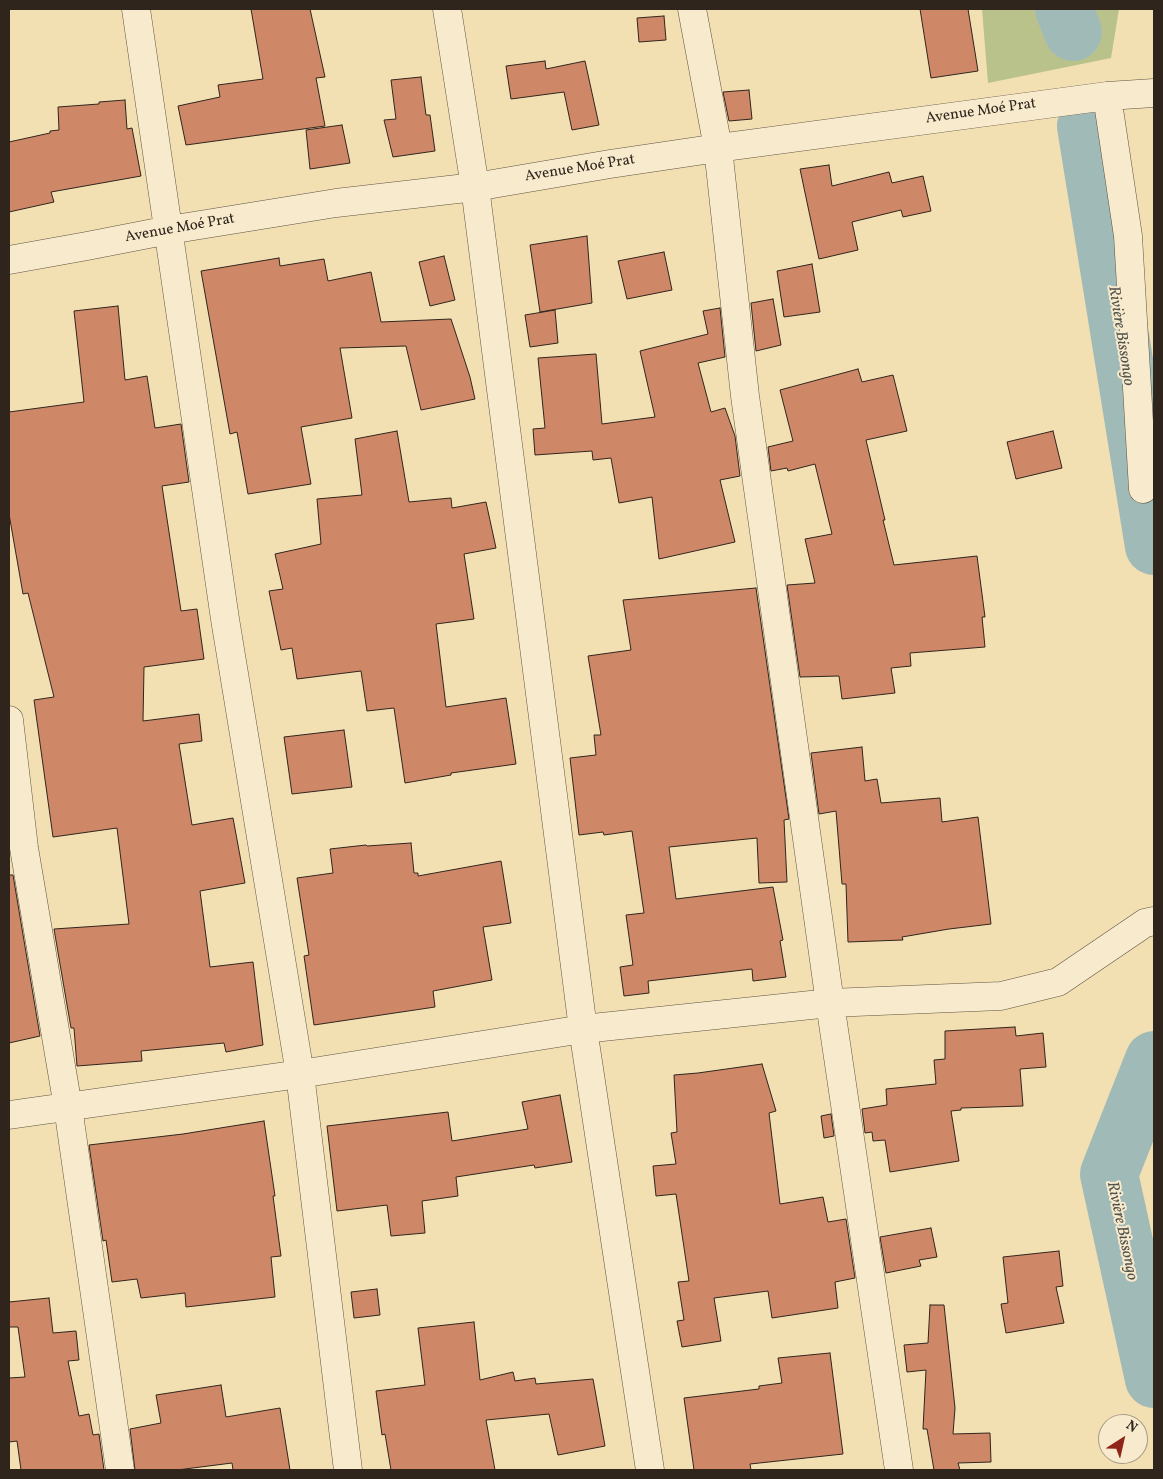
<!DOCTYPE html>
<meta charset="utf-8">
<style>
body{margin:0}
#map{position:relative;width:1163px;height:1479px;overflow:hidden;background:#f2dfb2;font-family:Vollkorn,serif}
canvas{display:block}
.frame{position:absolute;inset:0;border:10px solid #2f251d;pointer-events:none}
.north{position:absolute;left:1098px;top:1414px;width:50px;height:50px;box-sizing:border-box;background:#f7eacd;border:1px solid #a79b87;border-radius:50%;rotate:35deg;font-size:14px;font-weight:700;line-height:20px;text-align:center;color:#2f251d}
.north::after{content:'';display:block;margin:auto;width:18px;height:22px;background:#8f2418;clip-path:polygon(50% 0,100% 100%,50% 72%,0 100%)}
</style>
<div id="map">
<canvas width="1163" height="1479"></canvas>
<div class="frame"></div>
<div class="north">N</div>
</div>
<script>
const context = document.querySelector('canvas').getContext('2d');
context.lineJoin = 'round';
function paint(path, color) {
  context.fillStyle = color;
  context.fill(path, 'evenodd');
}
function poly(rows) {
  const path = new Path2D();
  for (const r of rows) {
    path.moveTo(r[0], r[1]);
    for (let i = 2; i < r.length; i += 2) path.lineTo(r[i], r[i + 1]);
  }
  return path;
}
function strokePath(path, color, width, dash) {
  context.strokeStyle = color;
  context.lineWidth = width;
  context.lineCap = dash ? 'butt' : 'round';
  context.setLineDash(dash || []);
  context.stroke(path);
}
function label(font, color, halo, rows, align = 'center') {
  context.font = font + ' Vollkorn,serif';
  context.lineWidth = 4;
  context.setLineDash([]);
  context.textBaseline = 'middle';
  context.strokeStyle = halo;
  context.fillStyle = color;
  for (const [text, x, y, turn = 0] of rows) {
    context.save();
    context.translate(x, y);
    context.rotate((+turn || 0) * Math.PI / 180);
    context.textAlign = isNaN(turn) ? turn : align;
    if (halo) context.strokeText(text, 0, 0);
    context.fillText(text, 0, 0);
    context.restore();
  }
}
const green = poly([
 [982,9,1119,9,1111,58,988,83]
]);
const river = poly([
 [1064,9,1073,32],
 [1086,126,1154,546],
 [1154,1060,1109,1174,1154,1379]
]);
const building = poly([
 [251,9,310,9,325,77,316,78,325,126,186,145,178,106,220,97,218,85,263,79,251,9],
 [920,9,968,9,978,71,931,78,920,9],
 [664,16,666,40,639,42,637,18,664,16],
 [545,61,546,69,585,61,599,125,572,130,564,92,511,99,506,66,545,61],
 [421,77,426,115,430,115,435,151,393,157,384,120,396,119,391,80,421,77],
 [749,90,752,119,729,121,723,92,749,90],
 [125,100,127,129,132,128,141,176,51,192,54,202,9,212,9,142,50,133,50,131,59,130,58,107,99,104,99,102,125,100],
 [342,125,350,163,310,169,306,130,342,125],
 [829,165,832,186,889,172,892,183,923,176,931,211,903,217,901,210,852,222,858,250,819,259,800,169,829,165],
 [587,236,592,303,540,312,530,245,587,236],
 [664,252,672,290,627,299,618,261,664,252],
 [444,256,455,300,430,306,419,262,444,256],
 [279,258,280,266,324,259,328,281,371,272,381,322,451,319,470,377,475,399,421,410,406,346,340,348,352,418,301,427,311,484,248,494,237,432,230,434,201,271,279,258],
 [812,264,820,312,784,317,777,271,812,264],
 [773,299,781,345,756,351,751,303,773,299],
 [118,306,125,380,147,376,155,428,181,424,189,482,162,486,181,611,197,609,204,659,144,667,143,721,199,714,202,741,179,744,192,825,233,818,245,883,200,891,210,967,253,962,263,1045,226,1052,224,1043,141,1051,142,1061,77,1066,74,1028,71,1028,54,929,129,924,117,828,53,837,34,700,54,697,28,593,23,594,9,514,9,412,84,402,74,311,118,306],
 [720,308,725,357,698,363,711,412,725,408,735,436,740,476,720,480,735,542,659,559,652,497,619,503,611,458,593,460,592,451,535,455,533,429,545,428,538,358,596,354,602,424,655,417,640,351,708,334,703,311,720,308],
 [555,310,558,343,530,347,525,315,555,310],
 [858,369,862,382,893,375,907,431,866,440,885,520,883,520,894,565,977,556,985,617,982,617,985,647,910,653,911,666,891,668,895,693,842,699,839,676,800,677,787,585,815,583,805,539,832,534,815,464,788,471,787,468,771,471,768,447,793,441,780,390,858,369],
 [397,431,409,502,451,498,452,508,486,502,496,548,464,554,474,619,436,624,446,707,506,698,516,764,451,773,451,775,405,783,394,708,367,711,361,671,297,679,292,648,281,650,269,591,283,589,275,554,321,544,317,499,362,495,355,439,397,431],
 [1053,431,1062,468,1016,479,1007,442,1053,431],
 [756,588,789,819,784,820,787,882,759,883,757,838,669,847,676,899,773,887,783,940,780,941,786,977,753,981,752,969,648,981,649,993,624,996,620,967,633,965,626,915,644,913,632,831,604,835,603,832,579,835,570,758,596,755,594,735,601,735,588,656,631,650,623,600,756,588],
 [344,730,352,787,292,794,284,737,344,730],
 [862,747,865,781,877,779,881,803,940,798,942,822,978,817,991,924,949,929,902,937,903,940,848,942,846,884,842,884,836,811,819,814,811,753,862,747],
 [411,843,414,873,418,873,418,876,501,861,511,923,483,927,492,980,433,991,435,1007,314,1025,304,956,309,955,297,878,333,873,330,849,366,845,367,846,411,843],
 [9,875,13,875,40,1036,9,1043,9,875],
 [1015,1027,1016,1036,1043,1033,1046,1067,1020,1069,1023,1106,961,1108,961,1110,951,1111,959,1161,890,1172,885,1140,873,1141,872,1132,865,1133,862,1109,887,1105,886,1089,936,1084,934,1060,945,1059,945,1031,1015,1027],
 [762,1064,776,1111,769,1113,780,1204,823,1197,828,1222,846,1219,855,1278,835,1282,838,1308,772,1318,768,1291,714,1298,721,1341,682,1347,677,1321,684,1320,678,1282,689,1281,676,1194,656,1196,653,1166,676,1164,671,1133,677,1132,674,1075,698,1073,762,1064],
 [560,1095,572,1162,535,1168,534,1165,456,1177,458,1196,422,1201,425,1233,391,1236,387,1205,337,1211,327,1126,448,1112,452,1141,528,1129,522,1102,560,1095],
 [831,1114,834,1136,824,1138,821,1116,831,1114],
 [264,1121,275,1196,273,1196,281,1256,271,1257,275,1297,186,1307,185,1293,141,1298,137,1279,112,1282,106,1240,103,1241,89,1145,183,1134,264,1121],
 [931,1228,937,1257,919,1260,921,1266,886,1273,880,1237,931,1228],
 [1059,1251,1063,1286,1056,1287,1064,1323,1006,1333,1001,1304,1008,1303,1003,1257,1059,1251],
 [377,1289,380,1315,354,1318,351,1292,377,1289],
 [49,1298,53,1333,76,1331,79,1360,68,1361,79,1416,89,1414,93,1435,99,1434,104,1470,21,1470,17,1441,9,1442,9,1378,25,1377,18,1327,9,1327,9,1302,49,1298],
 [930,1305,944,1305,955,1408,953,1434,990,1433,991,1462,958,1463,960,1470,934,1470,927,1429,923,1429,926,1370,907,1372,904,1345,928,1343,930,1305],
 [474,1322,480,1380,513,1372,515,1381,535,1378,536,1384,593,1379,605,1446,558,1455,549,1414,486,1420,495,1470,391,1470,385,1434,382,1435,376,1391,425,1385,418,1328,474,1322],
 [830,1353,843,1454,750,1464,751,1470,694,1470,684,1398,759,1389,759,1386,782,1383,778,1358,830,1353],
 [221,1385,226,1417,280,1408,290,1470,233,1470,232,1463,177,1470,135,1470,130,1429,161,1423,156,1395,221,1385]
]);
const street = poly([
 [136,9,225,619,300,1074,348,1470],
 [447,9,475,187,583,1029,650,1470],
 [692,9,718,148,745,396,830,1003,899,1470],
 [1107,96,1128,236,1143,489],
 [9,260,87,246,169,230,336,203,475,187,610,164,718,148,1107,96,1154,93],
 [9,720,24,848,68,1107,120,1470],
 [9,1115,300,1074,583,1029,830,1003,1001,996,1058,982,1145,923,1154,921]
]);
const streetNames = [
 ["Avenue Moé Prat",981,112,-8],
 ["Avenue Moé Prat",580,169,-9],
 ["Avenue Moé Prat",180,229,-10]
];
const waterNames = [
 ["Rivière Bissongo",1120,336,81],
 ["Rivière Bissongo",1121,1231,78]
];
paint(green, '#bac28c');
strokePath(river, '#a0bab7', 58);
paint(building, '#cf8867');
strokePath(building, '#2f251d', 1);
strokePath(street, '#605442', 29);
strokePath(street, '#f7eacd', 28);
label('15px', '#2f251d', '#f7eacd', streetNames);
label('italic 16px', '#51524b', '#f7eacd', waterNames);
</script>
